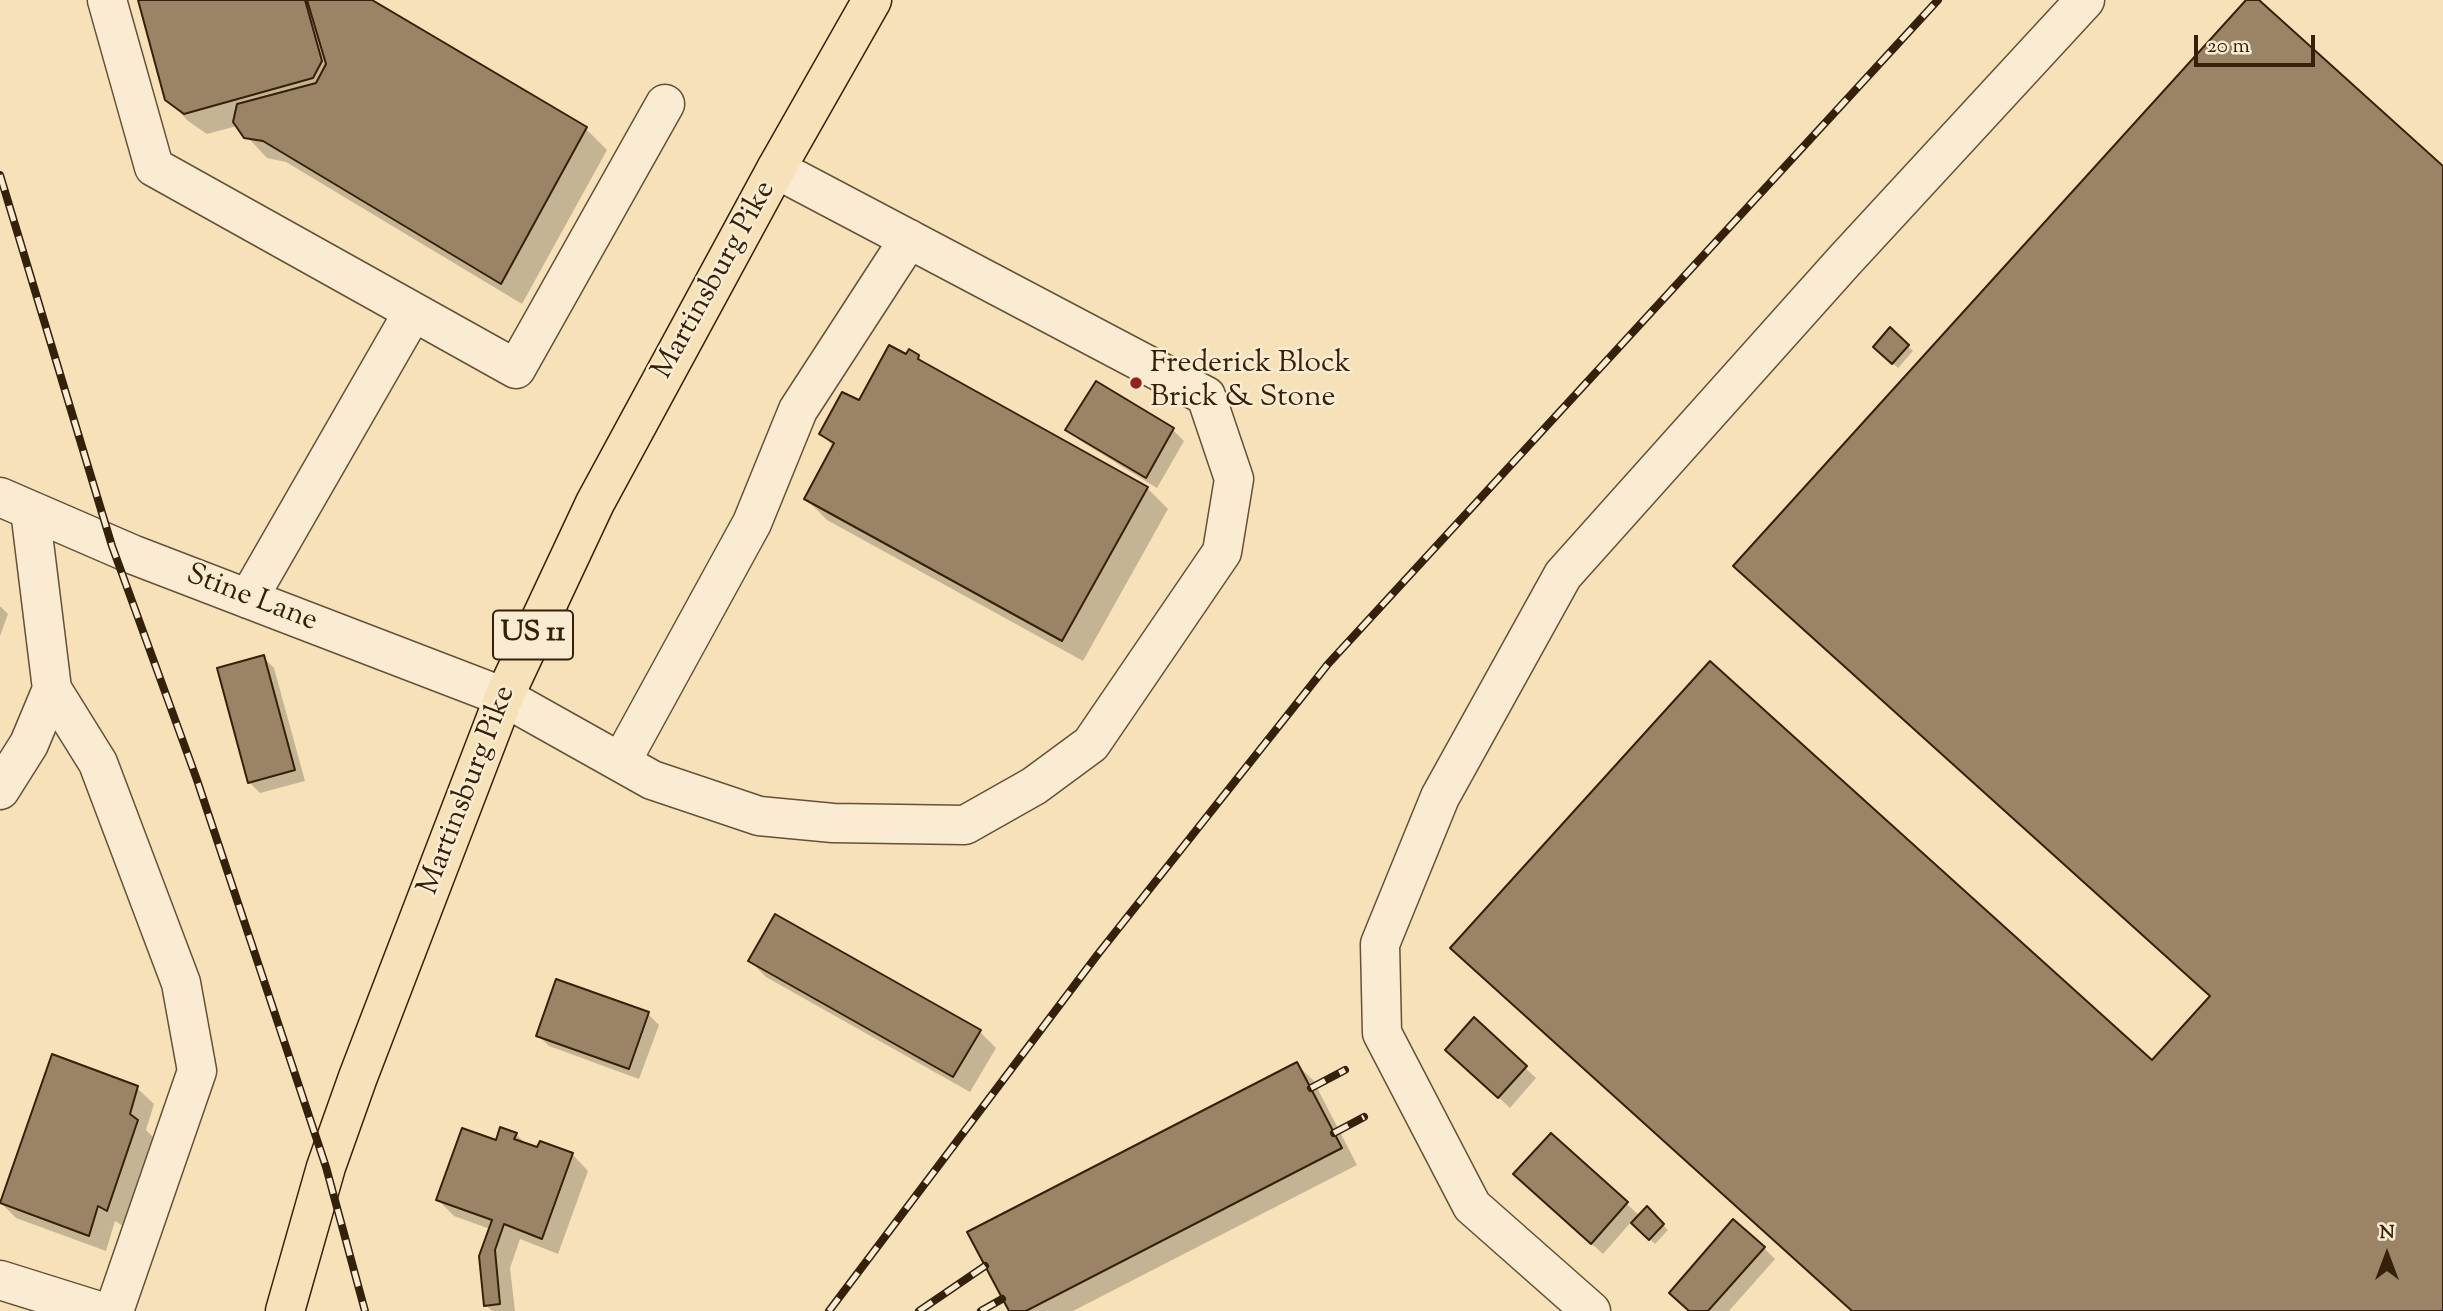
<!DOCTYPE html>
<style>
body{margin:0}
#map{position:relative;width:2443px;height:1311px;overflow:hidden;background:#f7e1b9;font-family:"Sorts Mill Goudy",serif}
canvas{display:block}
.north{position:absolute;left:2352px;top:1220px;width:70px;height:70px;-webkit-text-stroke:5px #faecd2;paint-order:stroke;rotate:0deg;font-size:19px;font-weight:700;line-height:28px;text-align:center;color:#35200a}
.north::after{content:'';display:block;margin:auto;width:24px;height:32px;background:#35200a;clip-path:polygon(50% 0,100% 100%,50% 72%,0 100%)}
.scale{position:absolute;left:2194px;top:35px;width:121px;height:32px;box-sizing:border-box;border:4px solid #35200a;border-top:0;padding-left:9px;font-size:21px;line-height:24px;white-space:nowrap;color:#35200a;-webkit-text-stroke:5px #faecd2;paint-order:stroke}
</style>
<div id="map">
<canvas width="2443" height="1311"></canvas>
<div class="north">N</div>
<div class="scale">20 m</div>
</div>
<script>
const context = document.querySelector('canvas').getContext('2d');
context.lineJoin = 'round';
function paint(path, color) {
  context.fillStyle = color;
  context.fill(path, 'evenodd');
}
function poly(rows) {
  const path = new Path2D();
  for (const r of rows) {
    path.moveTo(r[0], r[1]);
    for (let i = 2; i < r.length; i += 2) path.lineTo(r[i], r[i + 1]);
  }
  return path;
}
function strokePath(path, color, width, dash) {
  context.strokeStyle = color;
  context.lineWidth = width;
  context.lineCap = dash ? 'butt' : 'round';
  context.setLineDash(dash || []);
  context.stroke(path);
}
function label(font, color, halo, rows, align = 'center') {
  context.font = font + ' "Sorts Mill Goudy",serif';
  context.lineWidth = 5;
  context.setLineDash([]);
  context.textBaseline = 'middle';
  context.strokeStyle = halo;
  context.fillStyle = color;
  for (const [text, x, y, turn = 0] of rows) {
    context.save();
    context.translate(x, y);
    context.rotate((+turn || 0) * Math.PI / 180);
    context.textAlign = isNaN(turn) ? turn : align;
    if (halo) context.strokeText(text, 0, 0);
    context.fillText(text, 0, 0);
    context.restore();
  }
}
const shadow = poly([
 [140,0,368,0,586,129,607,150,522,304,286,162,267,158,237,126,207,134,188,121,167,99],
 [2249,0,2256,0,2443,169,2443,1311,1852,1311,1452,948,2152,1062,2211,997,1735,566],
 [1890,330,1913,351,1898,368,1880,352],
 [907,356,918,357,928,366,1147,488,1168,509,1083,661,827,520,806,499,834,447,821,434,860,403],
 [1096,383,1173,430,1184,441,1157,488,1079,440,1068,429],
 [0,606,8,614,0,636],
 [263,657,274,668,305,781,260,793,249,782],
 [750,961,980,1032,996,1048,970,1092,766,977],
 [648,1014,659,1025,639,1079,549,1046,538,1035],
 [1474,1020,1536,1078,1510,1108,1458,1060],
 [53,1057,137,1088,154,1104,146,1130,154,1138,123,1226,115,1221,106,1251,16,1218,0,1202],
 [1296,1064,1313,1080,1357,1165,1073,1311,1011,1311],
 [516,1134,527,1145,572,1154,588,1171,558,1254,520,1239,510,1268,515,1311,492,1311,486,1305,490,1229,454,1216,438,1200,497,1142],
 [1551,1136,1640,1216,1647,1209,1668,1230,1655,1244,1632,1221,1603,1254,1526,1185],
 [1764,1248,1775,1259,1729,1311,1690,1311]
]);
const building = poly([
 [138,0,305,0,322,61,313,78,184,114,165,100,138,0],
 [307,0,372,0,587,127,501,284,263,141,244,138,233,122,237,104,316,83,326,64,307,0],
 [2246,0,2259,0,2443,166,2443,1311,1852,1311,1450,948,1710,661,2152,1060,2210,996,1733,566,2246,0],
 [1890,327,1909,345,1892,364,1873,347,1890,327],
 [889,345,906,354,909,349,919,355,918,359,1148,487,1062,641,804,499,834,443,819,434,842,392,859,400,889,345],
 [1096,381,1174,428,1146,478,1065,430,1096,381],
 [264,655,295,770,248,783,217,668,264,655],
 [775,914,981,1030,953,1077,748,961,775,914],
 [556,979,649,1012,629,1069,536,1036,556,979],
 [1474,1017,1527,1066,1498,1098,1445,1050,1474,1017],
 [52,1054,138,1086,130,1114,138,1120,107,1211,98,1206,89,1236,0,1203,52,1054],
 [1297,1062,1342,1148,1026,1311,1009,1311,967,1232,1297,1062],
 [500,1127,517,1133,514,1139,537,1147,540,1141,573,1153,542,1239,504,1224,495,1250,500,1304,484,1306,479,1256,492,1220,436,1200,462,1128,496,1140,500,1127],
 [1551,1133,1628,1202,1591,1244,1513,1174,1551,1133],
 [1647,1206,1664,1224,1649,1240,1631,1223,1647,1206],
 [1733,1219,1765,1247,1708,1311,1689,1311,1669,1293,1733,1219]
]);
const minor = poly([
 [107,0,154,167,516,369,665,104],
 [0,497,134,555,504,697,652,780,759,816,833,823,965,825,1034,786,1091,744,1222,552,1234,479,1206,396,776,169],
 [30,510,52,689],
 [248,599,413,312],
 [621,762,752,523,798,410,909,239],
 [0,790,29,744,52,689,98,763,181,983,197,1071,114,1311],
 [0,1280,99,1311],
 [1591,1311,1472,1206,1382,1033,1380,944,1440,797,1563,575,1845,260,2085,0]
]);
const major = poly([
 [285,1311,326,1167,358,1077,504,697,595,503,776,169,872,0]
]);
const rail = poly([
 [0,175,112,546,197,780,326,1167,365,1311],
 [1311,1088,1345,1070],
 [1334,1133,1364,1117],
 [829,1311,1098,954,1328,664,1938,0],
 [919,1311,985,1266],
 [981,1311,1002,1299]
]);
const markers = [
 [1136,383,7,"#8f2418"]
];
const shields = [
 [533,635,80]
];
const shieldNames = [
 ["US 11",533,635]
];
const streetNames = [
 ["Martinsburg Pike",716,281,-61],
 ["Stine Lane",251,600,21],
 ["Martinsburg Pike",469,791,-69]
];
const poiNames = [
 ["Frederick Block",1150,366],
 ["Brick & Stone",1150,400]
];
paint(shadow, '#0003');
paint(building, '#9a8465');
strokePath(building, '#35200a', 2);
strokePath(minor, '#665036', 41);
strokePath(major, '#35200a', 41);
strokePath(minor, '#faecd2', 38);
strokePath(major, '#f7e1b9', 38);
strokePath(rail, '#35200a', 8);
strokePath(rail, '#faecd2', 5, [16]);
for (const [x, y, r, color] of markers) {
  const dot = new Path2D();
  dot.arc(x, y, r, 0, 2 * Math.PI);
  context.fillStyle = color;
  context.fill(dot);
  strokePath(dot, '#faecd2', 2.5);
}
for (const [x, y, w] of shields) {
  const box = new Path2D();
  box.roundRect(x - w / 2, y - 24.5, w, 49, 5);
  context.fillStyle = '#faecd2';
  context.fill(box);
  strokePath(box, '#35200a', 2);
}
label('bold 28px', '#35200a', null, shieldNames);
label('30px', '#35200a', '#faecd2', streetNames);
label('30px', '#35200a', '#faecd2', poiNames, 'left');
</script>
